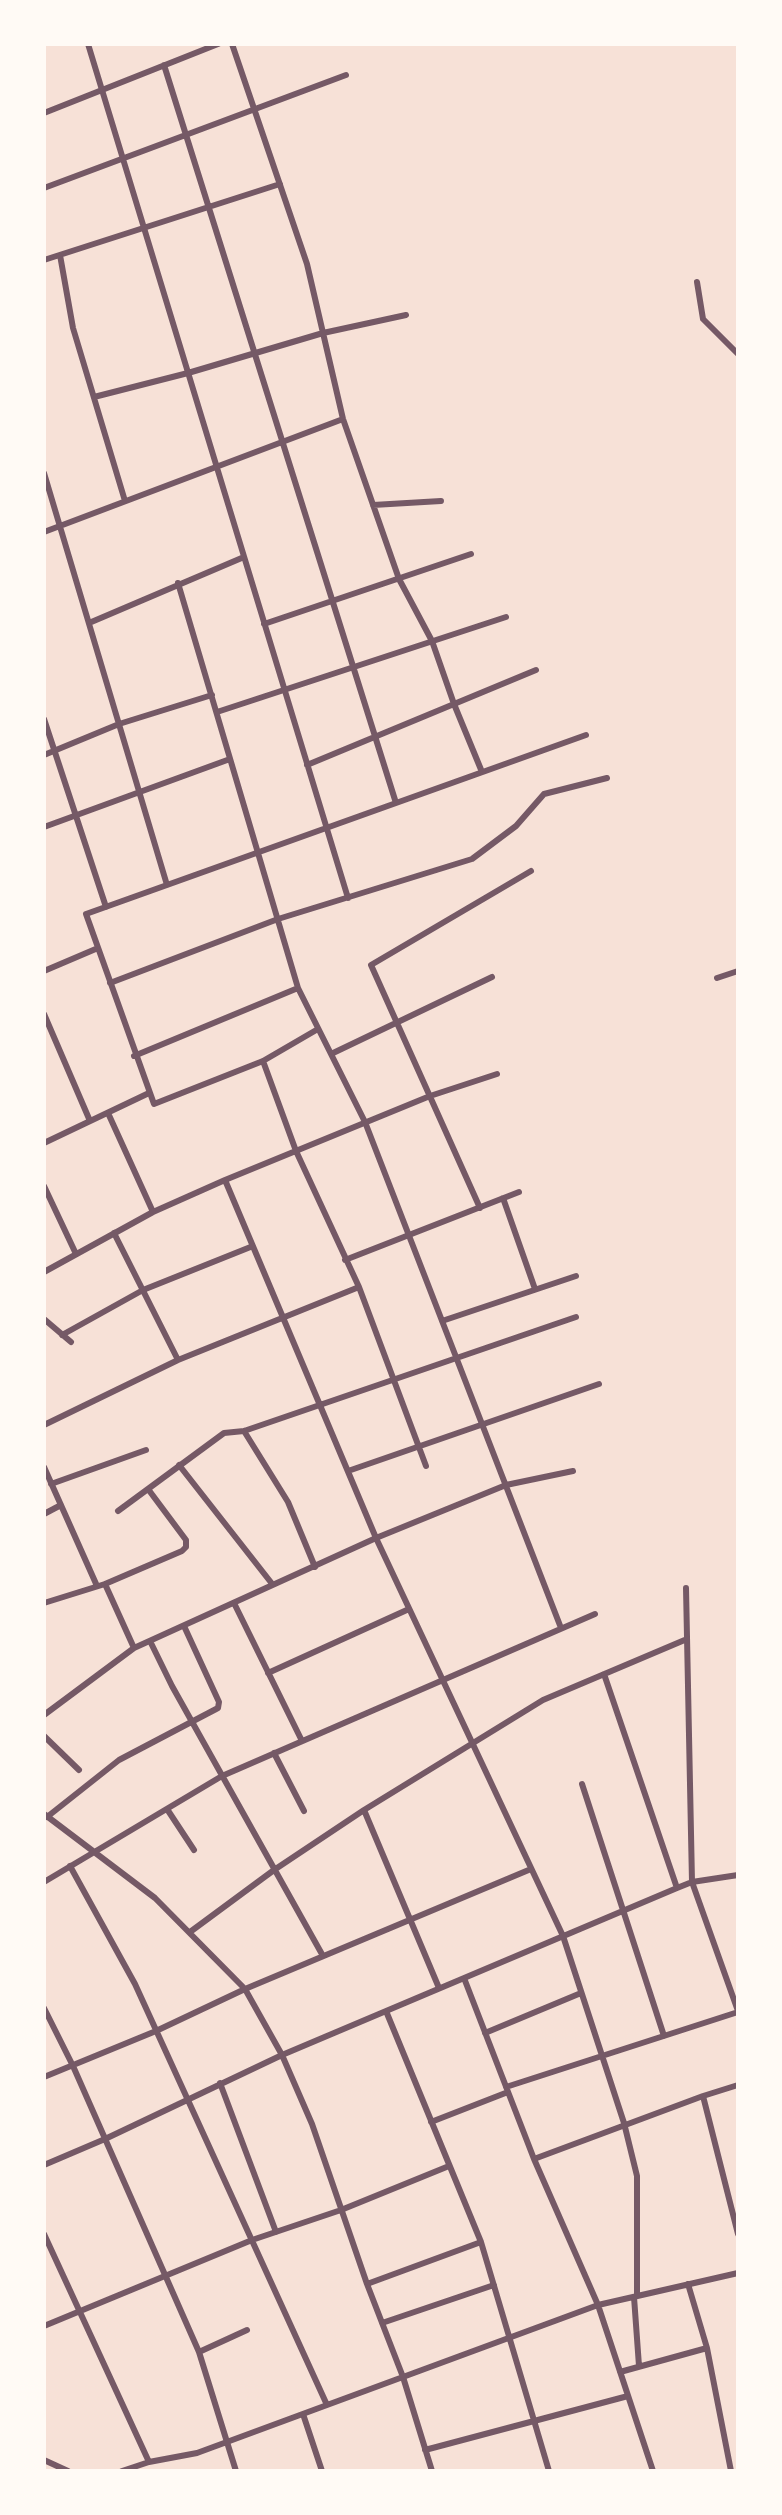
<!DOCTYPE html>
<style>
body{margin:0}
#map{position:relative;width:782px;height:2515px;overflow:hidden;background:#f7e1d7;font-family:Poppins,sans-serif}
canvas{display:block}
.frame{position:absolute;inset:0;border:46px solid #fffaf5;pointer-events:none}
</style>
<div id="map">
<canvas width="782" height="2515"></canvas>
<div class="frame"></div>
</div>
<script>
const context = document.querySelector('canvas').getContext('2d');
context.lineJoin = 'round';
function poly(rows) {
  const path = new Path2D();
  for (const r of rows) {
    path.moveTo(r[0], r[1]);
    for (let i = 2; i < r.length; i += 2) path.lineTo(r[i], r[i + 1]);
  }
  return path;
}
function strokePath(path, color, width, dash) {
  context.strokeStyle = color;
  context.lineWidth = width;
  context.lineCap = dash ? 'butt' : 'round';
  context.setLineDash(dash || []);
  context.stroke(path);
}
const minor = poly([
 [88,44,348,898],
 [232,44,307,264,343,419,399,579,432,641,454,704,482,772],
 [164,65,396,803],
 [44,113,218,44],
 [44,188,346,75],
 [60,255,73,328,125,501],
 [44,260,280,184],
 [697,282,703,319,738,354],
 [94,397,188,373,323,333,406,315],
 [44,473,167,885],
 [373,505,441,501],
 [44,532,343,419],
 [178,583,298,988,365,1122,561,1628],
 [89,623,244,557],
 [264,624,471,554],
 [217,712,506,617],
 [44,719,106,907],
 [44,755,119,724,212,695],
 [307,765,536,670],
 [44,827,230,759],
 [44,971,98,948],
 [717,978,738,971],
 [110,983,278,919,472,859,516,826,544,794,607,778],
 [44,1014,90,1121],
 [318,1029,263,1061,154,1104,86,914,586,735],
 [331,1054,492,977],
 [134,1056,298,988],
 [263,1061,296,1151,359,1287,426,1466],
 [108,1113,153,1212],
 [44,1143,149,1093],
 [225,1180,376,1538,563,1936,624,2123,637,2176,637,2296],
 [44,1186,76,1254],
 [503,1198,535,1289],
 [480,1208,371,965,531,871],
 [114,1233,178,1360],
 [345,1260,519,1192],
 [44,1272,153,1212,225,1180,430,1096,497,1074],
 [44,1319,71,1342],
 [442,1321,576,1276],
 [62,1335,143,1290,253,1246],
 [44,1425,178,1360,359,1287],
 [244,1431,288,1502,315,1567],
 [179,1465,273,1585],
 [44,1467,97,1586],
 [348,1471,599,1384],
 [51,1484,146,1450],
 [118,1511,224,1433,244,1431,576,1317],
 [44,1514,61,1505],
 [105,1584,134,1648],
 [686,1588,692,1882,738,2011],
 [44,1603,105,1584,182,1551,186,1547,186,1540,148,1489],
 [234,1603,302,1741],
 [150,1641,172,1686,323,1956],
 [268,1673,409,1609],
 [604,1674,677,1888],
 [44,1715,134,1648,376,1538,506,1485,573,1471],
 [44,1736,79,1770],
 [274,1753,304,1811],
 [582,1784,664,2036],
 [167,1809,194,1850],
 [364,1810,439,1988],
 [44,1814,155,1898,245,1989,282,2055,312,2124,367,2284,403,2377,432,2471],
 [47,1817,119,1760,218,1708,219,1702,184,1626],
 [70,1866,135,1984,327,2405],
 [44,1882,222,1776,595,1614],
 [190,1932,274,1870,364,1810,543,1700,687,1639],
 [464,1978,534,2159,598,2305,653,2471],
 [44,2008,73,2066,199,2352,236,2471],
 [386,2011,481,2242,549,2471],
 [485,2033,581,1993],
 [44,2077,156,2031,245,1989,531,1869],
 [220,2083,276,2232],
 [738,2085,703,2096,738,2234],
 [506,2087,738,2012],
 [431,2122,508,2092],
 [534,2159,703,2096],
 [44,2165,105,2139,282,2055,677,1888,692,1882,738,1875],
 [44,2234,149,2462],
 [367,2284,481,2242],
 [688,2284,707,2348,731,2471],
 [634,2297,639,2366],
 [382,2323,494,2285],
 [44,2326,252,2240,341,2210,449,2166],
 [199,2352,247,2330],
 [620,2372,707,2348],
 [303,2414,322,2471],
 [425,2450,628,2396],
 [44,2460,68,2471],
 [122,2471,149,2462,197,2453,598,2305,738,2273]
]);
strokePath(minor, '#755966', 6);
</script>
